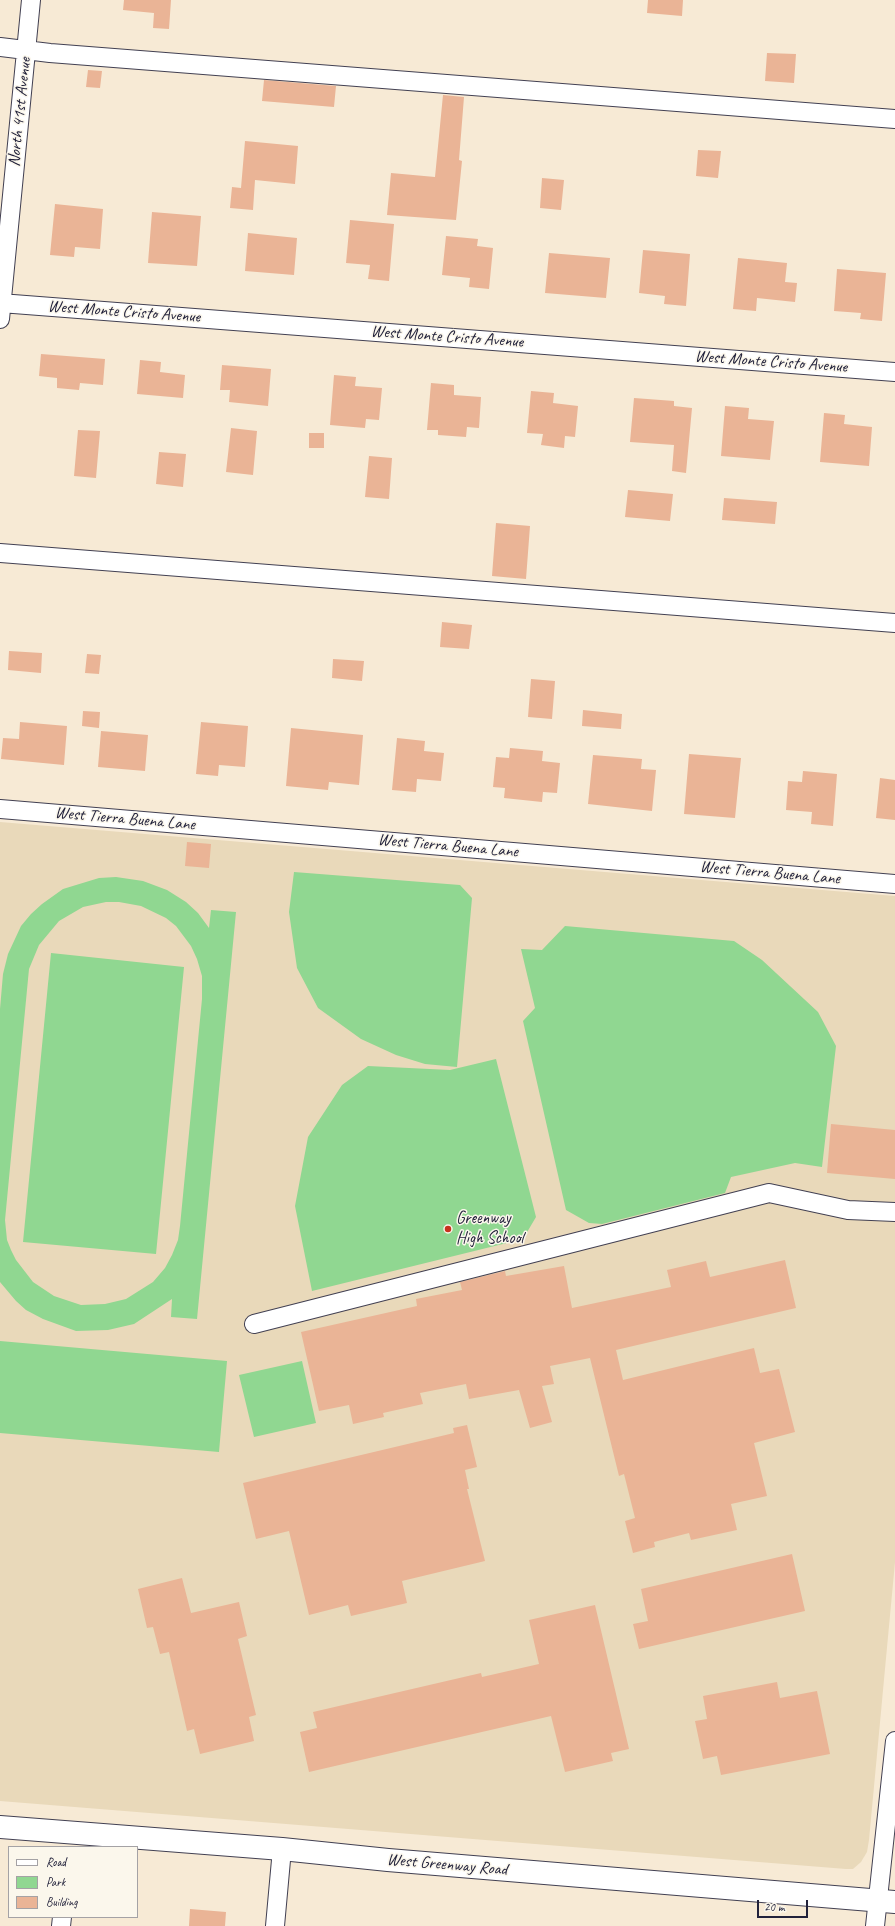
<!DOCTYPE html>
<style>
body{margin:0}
#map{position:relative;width:895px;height:1926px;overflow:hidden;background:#f7ead5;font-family:Caveat,sans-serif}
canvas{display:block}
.legend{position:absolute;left:8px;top:1846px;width:130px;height:72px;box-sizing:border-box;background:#fbf7ec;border:1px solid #a4a2a5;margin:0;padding:5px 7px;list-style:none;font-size:12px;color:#22223b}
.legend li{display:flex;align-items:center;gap:8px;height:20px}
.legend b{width:20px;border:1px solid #a4a2a5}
.scale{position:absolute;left:757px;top:1900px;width:51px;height:18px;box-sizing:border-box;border:2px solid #22223b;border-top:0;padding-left:5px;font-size:12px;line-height:14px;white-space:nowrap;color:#22223b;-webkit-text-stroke:3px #fbf7ec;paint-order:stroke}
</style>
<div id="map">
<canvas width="895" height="1926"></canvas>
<ul class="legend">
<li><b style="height:5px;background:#fff"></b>Road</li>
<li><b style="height:11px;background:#90d791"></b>Park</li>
<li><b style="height:11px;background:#eab496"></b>Building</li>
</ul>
<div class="scale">20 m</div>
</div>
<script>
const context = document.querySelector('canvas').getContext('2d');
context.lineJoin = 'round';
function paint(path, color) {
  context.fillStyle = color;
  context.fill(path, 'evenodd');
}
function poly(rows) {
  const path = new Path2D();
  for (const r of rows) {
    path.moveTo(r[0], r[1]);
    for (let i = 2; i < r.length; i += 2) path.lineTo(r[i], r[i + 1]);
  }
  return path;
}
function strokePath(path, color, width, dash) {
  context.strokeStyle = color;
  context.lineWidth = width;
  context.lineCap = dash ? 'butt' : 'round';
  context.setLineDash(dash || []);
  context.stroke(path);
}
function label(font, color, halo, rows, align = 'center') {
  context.font = font + ' Caveat,sans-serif';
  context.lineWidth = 3;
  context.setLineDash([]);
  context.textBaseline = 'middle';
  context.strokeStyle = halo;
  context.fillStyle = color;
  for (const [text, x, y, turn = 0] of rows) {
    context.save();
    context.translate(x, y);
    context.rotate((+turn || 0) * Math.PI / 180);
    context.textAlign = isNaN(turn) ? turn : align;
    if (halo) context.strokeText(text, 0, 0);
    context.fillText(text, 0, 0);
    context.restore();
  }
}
const built = poly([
 [0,822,895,896,895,1562,869,1840,867,1852,861,1862,853,1869,846,1869,0,1801]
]);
const green = poly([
 [294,872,460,885,472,898,457,1067,425,1064,396,1055,361,1039,318,1008,297,968,289,912],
 [116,877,143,881,167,890,186,902,198,913,209,928,211,910,236,912,197,1319,171,1317,172,1299,134,1324,108,1330,76,1331,43,1319,26,1310,16,1301,0,1282,0,1009,3,974,8,954,21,926,31,914,42,904,63,889,99,878],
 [106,902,119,902,141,906,166,918,176,926,191,946,197,959,202,976,202,999,180,1226,178,1240,172,1255,165,1268,153,1282,126,1299,105,1304,81,1305,54,1296,33,1282,16,1260,11,1250,7,1240,5,1220,29,969,39,945,59,921,83,907],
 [565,926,734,941,762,960,818,1012,836,1046,822,1167,795,1163,731,1177,725,1193,602,1224,589,1223,566,1210,523,1021,535,1008,521,949,542,950],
 [51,953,184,967,156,1254,23,1242],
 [496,1059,536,1217,523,1239,312,1291,295,1206,308,1137,342,1085,368,1066,450,1070],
 [0,1341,227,1361,219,1452,0,1433],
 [302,1361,316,1423,254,1437,239,1375]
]);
const building = poly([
 [124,0,171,0,169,29,153,28,154,13,123,10],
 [648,0,683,0,682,16,647,13],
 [767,53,796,54,794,83,765,81],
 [88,70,102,71,100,88,86,87],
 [264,80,336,86,334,107,262,101],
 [443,95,464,97,459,160,462,161,456,220,387,215,391,173,435,177],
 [245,141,298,146,295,184,255,180,253,210,230,208,232,187,241,188],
 [698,150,721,151,718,178,696,176],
 [542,178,564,180,561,210,540,208],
 [55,204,103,209,100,249,75,247,74,257,50,255],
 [152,212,201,216,197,266,148,263],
 [350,220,394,224,389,281,368,279,370,265,346,263],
 [248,233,297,238,294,275,245,271],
 [446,236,478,239,477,246,493,248,489,289,469,287,470,278,442,275],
 [643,250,690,254,686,306,664,304,665,296,639,293],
 [549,253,610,258,606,298,545,293],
 [738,258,787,263,785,282,797,283,795,302,757,298,756,311,733,309],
 [837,269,886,273,882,321,860,319,861,313,834,311],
 [41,354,105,359,103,385,80,383,79,390,57,388,57,378,39,376],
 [140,360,161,362,160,372,185,375,183,398,137,394],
 [222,365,271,369,268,406,229,402,230,390,220,390],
 [334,375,356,377,355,386,382,388,379,420,366,419,365,428,330,425],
 [431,383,454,385,454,395,481,397,479,428,467,427,466,437,438,435,438,430,427,430],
 [531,391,554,393,553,403,578,406,575,437,565,436,564,448,541,445,543,434,527,433],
 [634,398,674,401,674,406,692,408,686,473,672,471,674,445,630,442],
 [725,406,749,408,748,419,774,421,770,460,721,456],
 [824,413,845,415,844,424,872,427,869,466,820,462],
 [231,428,257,431,253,475,226,472],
 [78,430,100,431,96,478,74,476],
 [309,433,324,433,324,448,309,448],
 [159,452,186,454,183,487,156,484],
 [369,456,392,458,389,499,365,497],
 [628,490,673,494,670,521,625,517],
 [724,498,777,502,775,524,722,520],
 [496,523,530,526,526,579,492,576],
 [442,622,472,625,469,649,440,647],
 [9,651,42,653,41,673,8,670],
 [87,654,101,655,99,674,85,673],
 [333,659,364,661,362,681,332,678],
 [531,679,555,681,552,719,528,717],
 [583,710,622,714,621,729,582,726],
 [83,711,100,712,99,728,82,726],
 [20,722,67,726,64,765,1,759,3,738,19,739],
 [201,722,248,726,245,767,219,765,218,776,196,774],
 [291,728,363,735,359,785,329,782,328,790,286,786],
 [101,731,148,735,145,771,98,767],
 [397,738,425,741,424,751,444,753,441,781,417,779,416,792,392,790],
 [510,748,543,751,542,761,560,763,557,793,543,792,542,802,504,798,505,788,493,787,496,757,509,758],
 [689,754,741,758,735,818,684,814],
 [593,755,642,759,641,769,656,770,652,811,588,804],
 [803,771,837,774,833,826,811,824,812,812,786,810,788,781,802,782],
 [880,778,895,780,895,820,876,818],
 [187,842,211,844,209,868,185,866],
 [831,1124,895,1130,895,1179,827,1173],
 [785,1260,796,1308,616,1350,623,1380,754,1348,760,1373,779,1369,795,1432,754,1443,767,1496,731,1504,737,1530,691,1540,689,1533,654,1542,655,1547,633,1553,625,1521,635,1518,624,1474,619,1476,590,1358,550,1366,554,1384,542,1386,552,1422,530,1428,519,1390,469,1399,466,1384,420,1393,423,1404,383,1413,384,1417,353,1424,349,1405,319,1411,301,1332,417,1306,416,1299,462,1290,460,1282,505,1271,506,1276,564,1266,572,1308,671,1287,667,1270,706,1261,710,1277],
 [467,1425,477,1467,465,1470,469,1489,467,1489,485,1561,402,1581,407,1603,351,1616,348,1605,309,1615,289,1531,256,1539,243,1483,454,1433,453,1428],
 [792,1554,805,1611,639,1649,633,1624,648,1621,641,1589],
 [182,1578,191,1613,239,1602,247,1636,238,1639,256,1715,249,1717,254,1741,200,1754,194,1729,187,1731,169,1652,160,1654,153,1627,147,1628,138,1589],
 [595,1605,629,1749,611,1753,613,1761,565,1772,551,1716,309,1772,300,1732,317,1728,313,1712,481,1673,482,1677,539,1664,529,1620],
 [777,1682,780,1698,817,1691,830,1754,721,1775,717,1756,703,1759,695,1721,707,1719,703,1696],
 [190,1909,226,1912,225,1926,189,1926]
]);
const minor = poly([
 [0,47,50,53,895,119],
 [0,303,895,372],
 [0,319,31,0],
 [0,553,895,623],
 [0,809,895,884],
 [254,1324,769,1193,848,1210,895,1212],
 [61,1926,62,1917],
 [275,1926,282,1849],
 [875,1926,895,1741]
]);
const major = poly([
 [0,1827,282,1849,388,1860,895,1902]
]);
const markers = [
 [448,1229,4,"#c8321e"]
];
const streetNames = [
 ["North 41st Avenue",20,112,-84],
 ["West Monte Cristo Avenue",124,312,4],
 ["West Monte Cristo Avenue",447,337,4],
 ["West Monte Cristo Avenue",771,362,4],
 ["West Tierra Buena Lane",125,819,5],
 ["West Tierra Buena Lane",448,846,5],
 ["West Tierra Buena Lane",770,873,5],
 ["West Greenway Road",447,1865,5]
];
const poiNames = [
 ["Greenway",456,1219],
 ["High School",456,1239]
];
paint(built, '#e9d9ba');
paint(green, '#90d791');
paint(building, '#eab496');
strokePath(minor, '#424052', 20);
strokePath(major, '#424052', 24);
strokePath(minor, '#fff', 18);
strokePath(major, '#fff', 22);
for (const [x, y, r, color] of markers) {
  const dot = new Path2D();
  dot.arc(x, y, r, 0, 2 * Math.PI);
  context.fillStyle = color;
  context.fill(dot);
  strokePath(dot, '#fbf7ec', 1.5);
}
label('17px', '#22223b', '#fbf7ec', streetNames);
label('17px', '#22223b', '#fbf7ec', poiNames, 'left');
</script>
